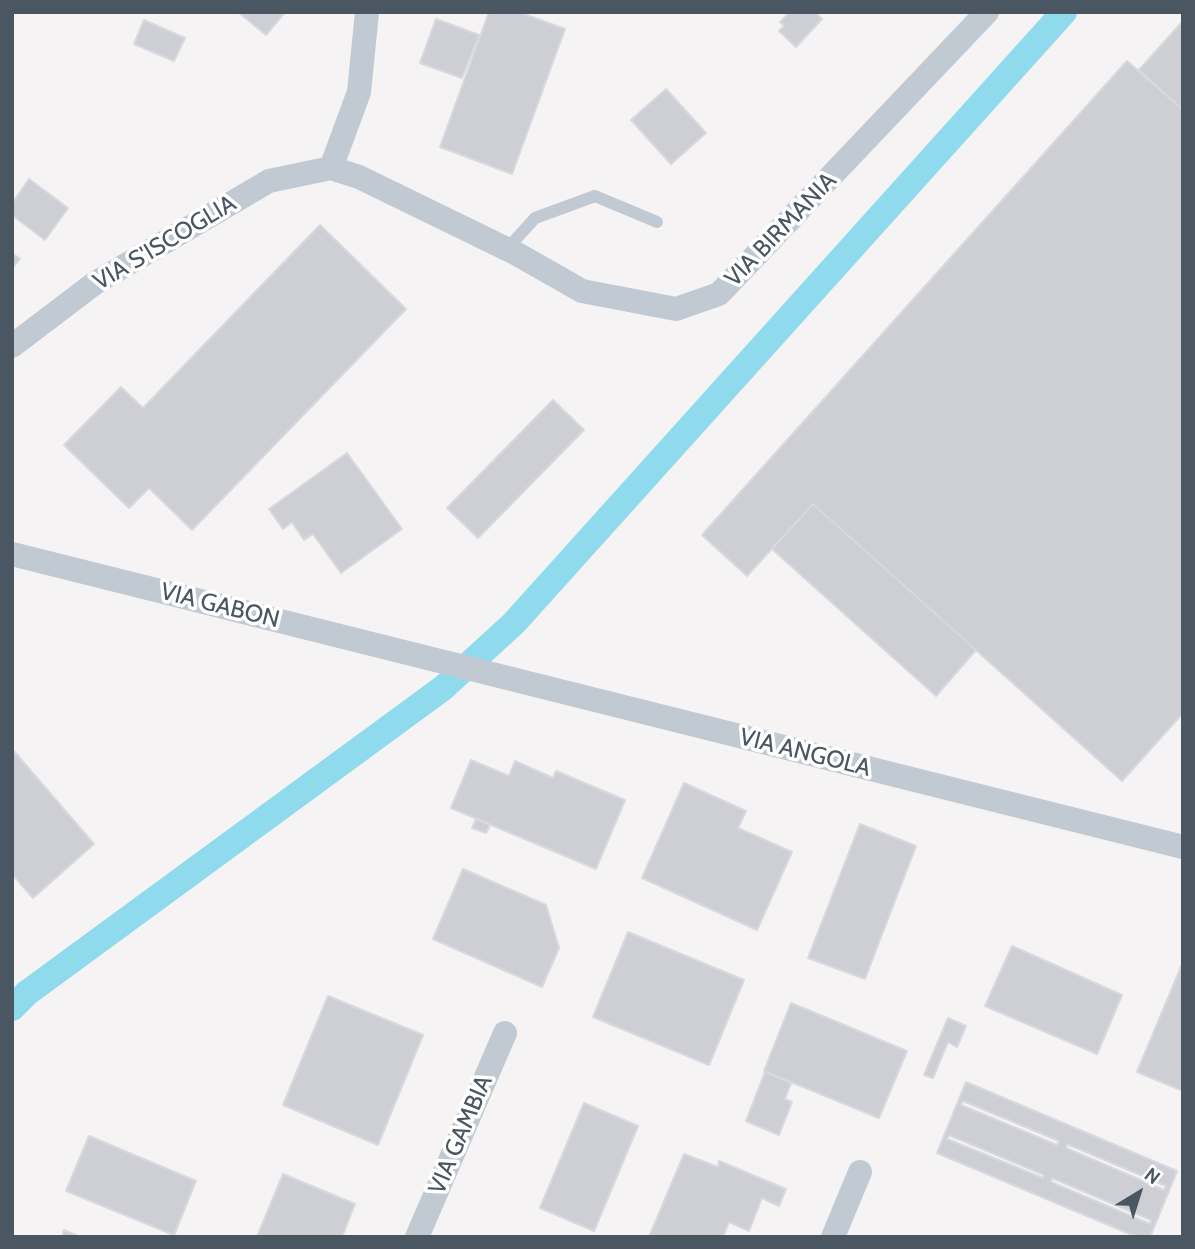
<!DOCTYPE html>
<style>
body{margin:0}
#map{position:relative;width:1195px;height:1249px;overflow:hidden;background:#f5f3f3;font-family:Cabin,sans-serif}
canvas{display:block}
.frame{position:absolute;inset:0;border:14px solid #4a5661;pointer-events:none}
.north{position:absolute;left:1104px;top:1158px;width:70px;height:70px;-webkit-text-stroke:5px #fff;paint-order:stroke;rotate:38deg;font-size:19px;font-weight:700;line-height:28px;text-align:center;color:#4a5661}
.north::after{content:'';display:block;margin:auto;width:24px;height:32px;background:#4a5661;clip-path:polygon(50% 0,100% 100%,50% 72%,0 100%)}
</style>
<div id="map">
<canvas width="1195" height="1249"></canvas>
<div class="frame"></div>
<div class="north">N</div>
</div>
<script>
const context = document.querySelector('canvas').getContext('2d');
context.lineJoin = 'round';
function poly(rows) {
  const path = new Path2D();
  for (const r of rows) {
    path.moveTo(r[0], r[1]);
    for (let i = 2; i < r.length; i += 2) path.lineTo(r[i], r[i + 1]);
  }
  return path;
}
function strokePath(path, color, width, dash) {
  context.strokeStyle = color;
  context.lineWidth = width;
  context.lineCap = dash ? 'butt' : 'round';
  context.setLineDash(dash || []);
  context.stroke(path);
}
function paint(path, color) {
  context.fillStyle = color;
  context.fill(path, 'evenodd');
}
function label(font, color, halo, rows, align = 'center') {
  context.font = font + ' Cabin,sans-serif';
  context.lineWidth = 7;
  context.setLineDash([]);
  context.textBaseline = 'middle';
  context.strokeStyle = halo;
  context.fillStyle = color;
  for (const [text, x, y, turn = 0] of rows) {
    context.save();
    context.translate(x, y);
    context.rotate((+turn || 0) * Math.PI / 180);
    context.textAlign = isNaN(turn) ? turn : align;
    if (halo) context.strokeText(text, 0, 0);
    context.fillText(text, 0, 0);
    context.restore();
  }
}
const canal = poly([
 [12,1008,27,993,443,688,514,623,1064,12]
]);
const building = poly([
 [238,12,285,12,266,35,238,12],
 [489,12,518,12,565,29,512,174,440,147,489,12],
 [790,12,815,12,822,19,796,47,779,31,784,26,780,22,790,12],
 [436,19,479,35,462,78,420,63,436,19],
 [144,20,185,38,174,61,134,44,144,20],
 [1183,21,1183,110,1139,70,1183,21],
 [1127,61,1183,110,1183,713,1122,781,813,504,747,576,702,535,1127,61],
 [666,89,706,133,671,164,631,120,666,89],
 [29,179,68,208,45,240,12,215,12,204,29,179],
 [320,225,406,309,192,530,149,488,129,508,64,445,121,387,143,408,320,225],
 [12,253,20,259,12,268,12,253],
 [553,400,584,430,478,538,447,508,553,400],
 [347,453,402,529,341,573,313,534,304,540,292,522,283,529,269,509,347,453],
 [813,504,976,650,936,696,772,549,813,504],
 [12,749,94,844,33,898,12,874,12,749],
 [471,760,509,776,515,761,553,778,556,771,625,800,596,869,451,808,471,760],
 [684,783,746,811,738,828,792,852,757,930,642,878,684,783],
 [476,819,490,825,486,833,472,828,476,819],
 [860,824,916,846,865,979,808,958,860,824],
 [463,869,546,905,559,948,542,987,433,939,463,869],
 [628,932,744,980,709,1065,593,1017,628,932],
 [1012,946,1122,995,1097,1054,985,1006,1012,946],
 [1183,962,1183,1091,1137,1072,1183,962],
 [328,996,423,1035,378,1145,283,1105,328,996],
 [791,1003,907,1051,879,1118,764,1071,791,1003],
 [948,1018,966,1026,957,1047,948,1042,933,1078,924,1075,948,1018],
 [765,1072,791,1083,785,1099,792,1102,779,1135,746,1121,765,1072],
 [966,1082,1177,1171,1150,1237,1137,1237,937,1153,966,1082],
 [963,1101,1059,1141,1057,1145,961,1105,963,1101],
 [949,1135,1044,1175,1043,1178,947,1139,949,1135],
 [1067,1144,1166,1186,1164,1190,1066,1148,1067,1144],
 [1052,1178,1151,1220,1150,1224,1051,1182,1052,1178],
 [584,1103,638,1126,594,1231,540,1208,584,1103],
 [89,1136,196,1181,174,1235,66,1191,89,1136],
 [684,1154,718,1167,719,1161,786,1189,779,1206,762,1198,749,1231,729,1222,723,1237,649,1237,684,1154],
 [283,1174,355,1204,342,1237,257,1237,283,1174],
 [64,1230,80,1237,62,1237,64,1230]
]);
const lane = poly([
 [507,249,535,218,595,196,657,222]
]);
const street = poly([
 [331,168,359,92,367,12],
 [12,346,95,283,269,181,331,168,359,177,517,254,582,291,676,309,719,294,987,12],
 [12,554,1183,847],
 [417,1237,505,1033],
 [833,1237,860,1172]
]);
const streetNames = [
 ["VIA BIRMANIA",781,230,-46],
 ["VIA S'ISCOGLIA",165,243,-31],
 ["VIA GABON",220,606,14],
 ["VIA ANGOLA",805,753,14],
 ["VIA GAMBIA",461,1135,-67]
];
strokePath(canal, '#90daee', 26);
paint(building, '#cdcfd5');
strokePath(building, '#d7d9de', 2);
strokePath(lane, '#c1cad2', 12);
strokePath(street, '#c1cad2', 24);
label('24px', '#4a5661', '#fff', streetNames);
</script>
